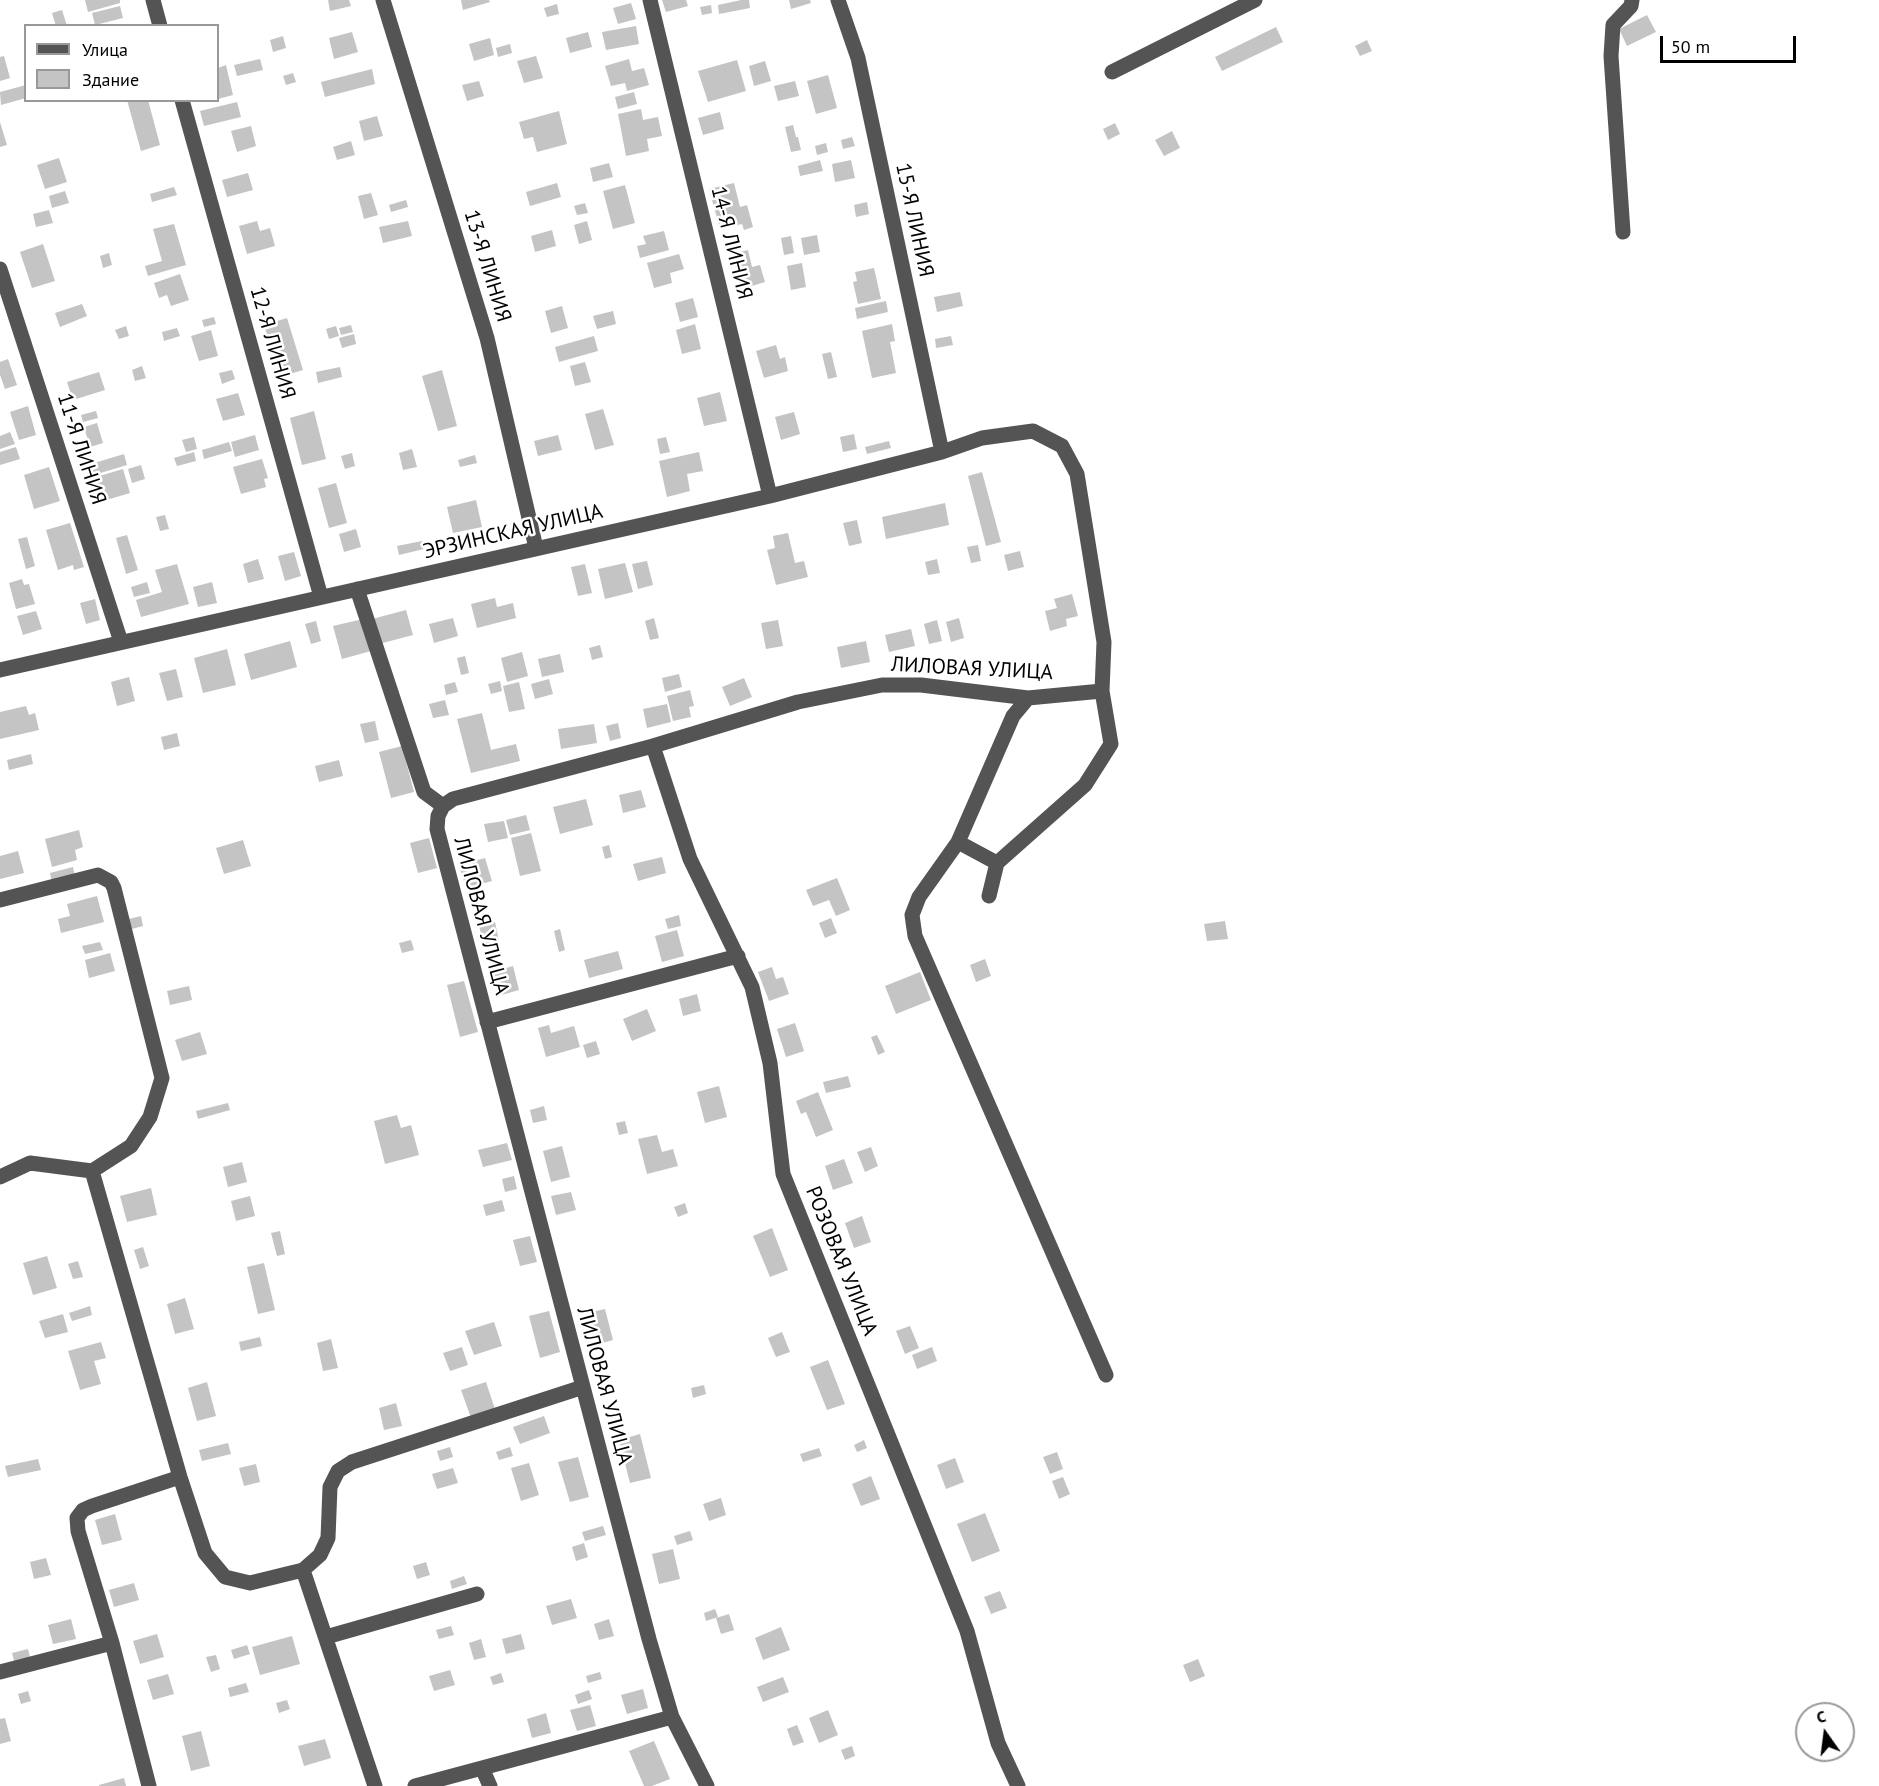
<!DOCTYPE html>
<meta charset="utf-8">
<style>
body{margin:0}
#map{position:relative;width:1879px;height:1786px;overflow:hidden;background:#fff;font-family:"PT Sans",sans-serif}
canvas{display:block}
.legend{position:absolute;left:24px;top:24px;width:195px;height:78px;box-sizing:border-box;background:#fff;border:2px solid #999;margin:0;padding:8px 10px;list-style:none;font-size:18px;color:#000}
.legend li{display:flex;align-items:center;gap:12px;height:30px}
.legend b{width:30px;border:2px solid #999}
.north{position:absolute;left:1795px;top:1702px;width:60px;height:60px;box-sizing:border-box;background:#fff;border:2px solid #999;border-radius:50%;rotate:346deg;font-size:16px;font-weight:700;line-height:24px;text-align:center;color:#000}
.north::after{content:'';display:block;margin:auto;width:21px;height:27px;background:#000;clip-path:polygon(50% 0,100% 100%,50% 72%,0 100%)}
.scale{position:absolute;left:1660px;top:36px;width:136px;height:27px;box-sizing:border-box;border:3px solid #000;border-top:0;padding-left:8px;font-size:18px;line-height:21px;white-space:nowrap;color:#000;-webkit-text-stroke:4px #fff;paint-order:stroke}
</style>
<div id="map">
<canvas width="1879" height="1786"></canvas>
<ul class="legend">
<li><b style="height:8px;background:#545454"></b>Улица</li>
<li><b style="height:16px;background:#c4c4c4"></b>Здание</li>
</ul>
<div class="north">С</div>
<div class="scale">50 m</div>
</div>
<script>
const context = document.querySelector('canvas').getContext('2d');
context.lineJoin = 'round';
function paint(path, color) {
  context.fillStyle = color;
  context.fill(path, 'evenodd');
}
function poly(rows) {
  const path = new Path2D();
  for (const r of rows) {
    path.moveTo(r[0], r[1]);
    for (let i = 2; i < r.length; i += 2) path.lineTo(r[i], r[i + 1]);
  }
  return path;
}
function strokePath(path, color, width, dash) {
  context.strokeStyle = color;
  context.lineWidth = width;
  context.lineCap = dash ? 'butt' : 'round';
  context.setLineDash(dash || []);
  context.stroke(path);
}
function label(font, color, halo, rows, align = 'center') {
  context.font = font + ' "PT Sans",sans-serif';
  context.lineWidth = 5;
  context.setLineDash([]);
  context.textBaseline = 'middle';
  context.strokeStyle = halo;
  context.fillStyle = color;
  for (const [text, x, y, turn = 0] of rows) {
    context.save();
    context.translate(x, y);
    context.rotate((+turn || 0) * Math.PI / 180);
    context.textAlign = isNaN(turn) ? turn : align;
    if (halo) context.strokeText(text, 0, 0);
    context.fillText(text, 0, 0);
    context.restore();
  }
}
const building = poly([
 [85,0,120,0,120,3,88,12],
 [328,0,349,0,351,6,330,11],
 [461,0,489,0,490,2,463,10],
 [662,0,686,0,688,6,666,12],
 [741,0,749,0,750,8,719,14,718,5],
 [789,0,810,0,811,3,791,9],
 [631,3,636,19,618,24,613,8],
 [557,4,559,14,547,17,544,8],
 [711,5,712,13,702,15,700,7],
 [120,6,123,18,95,25,92,13],
 [62,10,67,26,56,26,52,13],
 [1647,15,1656,32,1627,46,1619,29],
 [636,26,639,44,606,50,602,32],
 [1276,27,1283,42,1222,71,1215,57],
 [352,32,358,52,334,59,329,38],
 [588,32,592,47,570,53,566,38],
 [283,36,286,48,273,52,270,40],
 [490,38,494,55,474,61,469,44],
 [1367,40,1372,51,1360,56,1355,46],
 [510,44,512,53,498,57,496,48],
 [4,56,10,78,0,81,0,57],
 [536,56,543,78,524,83,517,61],
 [260,59,263,70,237,76,234,65],
 [629,59,632,71,644,68,649,85,627,91,625,83,611,86,605,66],
 [737,60,746,91,708,102,698,71],
 [765,61,771,81,754,86,749,66],
 [226,65,233,95,218,99,218,68],
 [372,69,375,84,325,97,321,82],
 [293,73,296,82,286,85,283,76],
 [828,75,837,108,816,114,807,81],
 [479,81,484,96,467,101,462,85],
 [795,81,799,96,778,101,774,86],
 [26,85,26,98,1,105,0,92],
 [634,92,637,104,618,109,615,97],
 [127,100,148,100,160,145,141,151],
 [237,102,241,117,204,126,200,111],
 [641,109,643,120,658,117,662,136,647,139,649,151,626,156,618,114],
 [559,111,567,144,537,152,533,137,524,139,519,122],
 [720,112,724,129,703,135,698,118],
 [377,116,383,136,364,141,359,121],
 [0,122,7,145,0,147],
 [1115,123,1120,134,1108,140,1103,129],
 [793,125,796,137,798,137,801,150,791,152,785,127],
 [251,126,256,146,237,152,231,131],
 [1172,131,1180,148,1164,156,1155,140],
 [852,137,855,146,843,149,841,140],
 [351,141,355,155,337,160,333,147],
 [826,143,828,152,817,155,815,146],
 [59,158,67,182,45,189,37,165],
 [820,160,823,171,800,176,798,166],
 [851,160,855,178,835,182,832,164],
 [609,163,613,177,593,182,590,168],
 [248,173,253,190,227,197,222,180],
 [557,183,561,197,530,206,526,192],
 [734,183,740,207,747,205,753,227,744,230,742,224,720,229,709,189],
 [625,185,635,223,613,229,603,191],
 [174,187,177,195,152,202,150,194],
 [65,191,69,203,52,208,49,196],
 [371,193,378,215,364,219,358,196],
 [406,200,408,207,391,212,389,205],
 [867,202,869,214,856,217,854,205],
 [585,203,588,213,577,215,574,206],
 [49,210,53,223,36,227,33,214],
 [257,221,260,231,270,228,275,246,247,254,239,226],
 [408,221,412,236,383,243,379,227],
 [587,221,592,240,579,244,574,225],
 [174,224,186,265,148,276,145,266,162,261,153,229],
 [552,230,556,246,535,252,531,236],
 [664,231,669,250,640,258,637,246,646,244,643,236],
 [817,235,820,252,804,255,801,238],
 [791,236,794,253,784,255,781,238],
 [43,244,55,281,32,288,20,252],
 [748,250,752,267,760,265,765,282,742,289,732,254],
 [109,253,112,265,103,268,100,256],
 [679,254,684,269,670,273,672,283,654,288,647,263],
 [802,263,806,287,791,290,787,266],
 [874,268,881,299,858,304,853,282,857,281,855,272],
 [180,274,189,300,171,306,167,295,159,298,154,283],
 [960,292,963,306,937,312,934,297],
 [693,298,698,317,680,322,675,303],
 [886,301,888,312,857,319,855,308],
 [82,304,87,316,60,327,55,313],
 [562,306,568,328,551,333,545,311],
 [613,311,616,324,597,329,593,316],
 [214,317,216,324,204,327,202,320],
 [287,318,303,370,280,377,264,325],
 [695,324,701,349,682,354,676,330],
 [892,324,895,341,890,342,896,373,872,378,862,331],
 [351,325,353,332,341,335,339,328],
 [126,326,129,336,119,339,115,330],
 [336,326,339,336,329,339,326,329],
 [177,328,180,336,164,341,162,332],
 [211,330,218,356,199,361,191,336],
 [354,334,356,344,342,348,339,338],
 [594,336,598,351,559,362,555,347],
 [951,336,953,345,936,348,935,339],
 [776,345,780,359,785,357,788,371,764,378,756,351],
 [831,352,837,377,828,379,822,354],
 [8,359,17,385,5,389,0,375,0,362],
 [585,362,591,382,575,386,570,366],
 [142,366,146,378,135,381,132,370],
 [340,367,342,377,318,383,316,372],
 [232,370,235,379,222,384,219,373],
 [442,370,457,426,438,431,422,376],
 [99,372,105,390,73,400,67,382],
 [720,392,727,421,704,426,697,398],
 [238,393,245,415,223,421,216,399],
 [28,406,36,435,19,440,10,412],
 [603,409,614,445,595,450,585,414],
 [96,411,98,418,83,422,81,415],
 [314,411,326,459,302,465,290,418],
 [794,412,800,434,781,440,775,417],
 [97,423,103,443,90,447,84,427],
 [10,432,15,444,0,449,0,436],
 [854,434,857,449,843,452,840,437],
 [255,435,259,450,235,457,231,442],
 [558,435,562,450,538,456,534,441],
 [194,437,197,449,186,452,182,440],
 [666,437,670,452,660,454,657,439],
 [889,441,891,448,867,454,865,447],
 [229,442,232,451,204,459,202,450],
 [16,447,20,459,0,465,0,452],
 [412,449,417,467,403,470,399,453],
 [194,452,196,461,177,466,174,458],
 [699,452,703,471,687,474,690,491,667,497,659,461],
 [352,453,355,466,345,469,341,456],
 [124,454,127,465,94,475,91,464],
 [475,455,477,463,460,467,458,460],
 [262,459,268,478,264,479,266,487,241,494,233,467],
 [141,465,145,479,132,483,128,469],
 [49,467,60,501,34,509,24,475],
 [123,469,130,493,103,501,96,477],
 [982,472,1001,542,986,546,968,476],
 [336,483,347,523,329,528,318,488],
 [476,500,482,527,453,533,447,507],
 [945,503,949,525,886,539,882,517],
 [165,515,169,529,160,531,156,517],
 [857,520,862,543,849,546,843,523],
 [70,523,84,567,74,570,73,565,58,570,46,530],
 [356,529,361,547,344,552,339,534],
 [788,533,795,563,804,561,808,577,776,585,767,550,775,548,773,536],
 [127,535,138,570,126,574,116,538],
 [27,537,35,566,26,569,18,539],
 [422,541,424,549,399,555,397,546],
 [978,545,981,561,971,563,967,547],
 [1020,551,1024,567,1008,571,1004,555],
 [294,552,301,576,285,581,278,556],
 [258,559,264,579,248,583,243,564],
 [937,559,940,573,928,575,925,562],
 [647,561,653,585,638,589,632,564],
 [625,563,633,592,605,599,598,569],
 [177,564,189,604,141,617,136,600,162,592,155,570],
 [585,564,592,593,578,596,571,567],
 [22,579,24,585,29,584,35,604,16,609,9,583],
 [147,582,150,593,134,597,131,587],
 [212,582,217,603,198,607,193,587],
 [1072,594,1078,616,1066,619,1067,626,1050,631,1045,611,1057,608,1054,599],
 [495,598,497,607,513,603,516,618,477,628,471,604],
 [95,599,100,620,86,624,80,603],
 [406,610,413,635,379,644,372,619],
 [36,611,42,629,23,635,17,616],
 [453,618,458,636,434,643,429,624],
 [654,618,659,638,650,640,645,621],
 [959,618,964,638,951,642,946,622],
 [363,619,371,651,342,659,333,626],
 [778,620,783,646,766,649,761,623],
 [937,620,942,641,929,644,924,624],
 [316,621,321,641,311,644,305,624],
 [911,629,915,646,889,652,885,635],
 [290,641,297,667,251,680,244,654],
 [866,641,870,662,841,668,837,647],
 [600,645,603,657,592,660,589,648],
 [227,649,236,685,203,693,194,658],
 [522,652,528,676,507,682,501,658],
 [560,654,564,672,542,677,538,659],
 [465,656,469,673,461,675,457,658],
 [176,669,183,697,167,701,159,673],
 [679,674,682,687,665,692,662,678],
 [129,677,135,701,117,706,111,682],
 [744,678,752,697,730,706,722,687],
 [549,679,553,694,535,699,531,684],
 [500,681,502,691,491,694,488,684],
 [455,682,458,692,446,695,444,685],
 [519,682,525,709,509,712,503,686],
 [690,690,694,706,689,707,691,717,673,721,667,696],
 [445,700,449,715,433,718,429,704],
 [667,704,671,722,647,728,643,709],
 [26,706,29,715,35,713,39,730,0,739,0,712],
 [482,713,491,750,516,744,520,761,471,773,457,719],
 [375,721,379,740,365,743,360,724],
 [618,723,621,738,610,741,606,726],
 [594,724,597,743,561,749,558,729],
 [177,733,180,746,164,750,161,737],
 [402,746,414,792,391,798,379,752],
 [31,754,33,764,9,770,7,760],
 [339,760,343,776,319,782,315,766],
 [641,790,646,807,623,813,619,795],
 [586,799,593,825,560,834,553,807],
 [526,815,530,830,510,835,506,820],
 [504,821,508,838,488,842,484,824],
 [79,830,83,847,75,850,77,860,52,867,45,839],
 [531,833,541,871,520,876,511,838],
 [429,838,437,868,418,873,410,843],
 [243,840,251,866,224,874,216,848],
 [609,845,612,857,605,859,602,847],
 [18,851,24,873,0,879,0,856],
 [662,857,666,873,638,881,633,864],
 [485,858,492,881,466,888,459,865],
 [73,867,75,877,52,883,50,873],
 [837,878,850,910,836,916,829,900,813,906,806,890],
 [97,896,104,922,61,933,58,919,70,916,67,904],
 [679,915,681,926,668,929,665,919],
 [141,916,143,926,128,930,125,920],
 [831,918,837,933,825,938,819,923],
 [1225,921,1228,939,1207,941,1204,924],
 [495,922,499,941,484,945,479,926],
 [560,929,565,950,559,952,554,931],
 [677,930,684,956,662,962,655,936],
 [411,940,414,950,402,953,399,943],
 [100,942,103,950,85,954,82,946],
 [618,951,623,969,589,978,584,960],
 [110,953,115,971,89,978,85,960],
 [985,959,991,976,976,982,970,965],
 [513,966,519,990,498,996,492,972],
 [772,967,776,979,783,977,789,994,769,1001,758,972],
 [920,972,931,1000,896,1014,885,986],
 [464,981,478,1032,460,1037,447,985],
 [189,986,192,1000,170,1005,167,991],
 [697,994,701,1011,683,1016,679,999],
 [647,1009,656,1031,632,1041,623,1019],
 [795,1023,804,1051,786,1057,777,1029],
 [549,1025,551,1033,574,1026,580,1047,546,1057,538,1028],
 [200,1032,207,1054,182,1061,175,1040],
 [877,1035,885,1052,878,1055,871,1037],
 [596,1041,600,1054,587,1058,583,1045],
 [848,1076,851,1087,826,1093,823,1082],
 [719,1086,727,1117,705,1123,697,1092],
 [818,1092,833,1130,816,1137,806,1112,801,1114,796,1101],
 [228,1103,230,1110,198,1119,196,1111],
 [544,1106,547,1120,533,1123,530,1110],
 [397,1115,401,1128,411,1125,419,1155,385,1164,374,1121],
 [625,1121,628,1133,619,1135,616,1123],
 [657,1135,662,1152,673,1149,678,1166,647,1174,638,1139],
 [507,1143,512,1160,483,1167,478,1150],
 [562,1146,570,1177,551,1182,543,1151],
 [871,1147,878,1166,865,1172,857,1152],
 [844,1159,853,1183,833,1190,825,1166],
 [242,1162,247,1182,228,1187,223,1167],
 [514,1176,517,1189,505,1192,502,1179],
 [151,1188,157,1215,127,1222,120,1196],
 [571,1192,576,1210,556,1215,551,1196],
 [250,1196,255,1216,236,1221,231,1201],
 [502,1200,505,1211,486,1216,483,1205],
 [685,1203,688,1213,678,1217,674,1207],
 [862,1216,871,1242,854,1248,845,1223],
 [772,1228,788,1270,770,1277,753,1236],
 [280,1231,285,1254,277,1256,271,1233],
 [530,1236,537,1262,520,1266,513,1240],
 [143,1247,149,1266,140,1269,134,1250],
 [47,1256,57,1288,33,1295,23,1263],
 [78,1261,83,1277,73,1279,68,1264],
 [264,1263,275,1310,258,1314,247,1267],
 [185,1298,194,1329,175,1334,167,1304],
 [90,1306,92,1315,72,1321,69,1313],
 [605,1309,613,1340,595,1345,587,1313],
 [549,1311,560,1352,540,1358,529,1316],
 [63,1314,68,1332,45,1338,39,1321],
 [494,1322,502,1346,474,1355,465,1331],
 [910,1326,919,1348,905,1354,896,1331],
 [782,1332,790,1352,776,1357,768,1338],
 [260,1337,262,1346,241,1351,239,1342],
 [331,1339,338,1368,323,1371,317,1343],
 [101,1342,106,1358,94,1361,101,1384,80,1390,68,1351],
 [462,1347,468,1365,450,1371,443,1353],
 [932,1347,937,1361,917,1369,912,1355],
 [828,1360,845,1404,827,1410,810,1367],
 [207,1382,216,1416,197,1421,188,1388],
 [486,1382,495,1409,471,1418,461,1390],
 [704,1385,706,1394,693,1398,691,1388],
 [396,1403,402,1426,384,1430,379,1408],
 [544,1416,550,1433,520,1444,513,1427],
 [640,1434,651,1478,630,1483,619,1440],
 [864,1440,867,1448,857,1452,854,1445],
 [228,1443,231,1454,202,1461,199,1450],
 [450,1447,453,1457,440,1461,437,1451],
 [510,1447,513,1456,499,1460,496,1452],
 [819,1448,822,1456,803,1462,800,1454],
 [1057,1452,1063,1469,1050,1474,1043,1457],
 [578,1457,589,1497,570,1502,558,1462],
 [955,1458,964,1482,946,1489,937,1465],
 [38,1459,41,1470,8,1477,5,1466],
 [529,1463,539,1495,521,1501,511,1468],
 [256,1464,260,1482,244,1486,239,1468],
 [453,1468,458,1483,437,1489,432,1474],
 [871,1476,880,1499,861,1506,852,1484],
 [1063,1477,1070,1494,1059,1499,1052,1481],
 [721,1498,726,1515,709,1521,703,1504],
 [985,1513,1000,1551,972,1562,957,1524],
 [115,1514,122,1540,102,1545,95,1520],
 [603,1526,606,1535,585,1541,582,1532],
 [690,1531,693,1540,677,1545,674,1536],
 [584,1543,588,1557,576,1561,572,1547],
 [673,1549,680,1579,659,1584,652,1554],
 [46,1558,51,1575,34,1579,30,1562],
 [426,1562,430,1575,417,1579,413,1566],
 [464,1576,467,1584,452,1589,450,1581],
 [134,1583,139,1600,114,1607,109,1590],
 [1000,1591,1007,1608,991,1614,984,1597],
 [571,1599,577,1618,552,1625,546,1606],
 [715,1609,718,1617,706,1621,704,1613],
 [729,1614,734,1630,721,1634,716,1618],
 [71,1619,76,1639,53,1644,48,1625],
 [609,1619,614,1636,599,1640,594,1624],
 [451,1626,454,1635,439,1639,436,1630],
 [781,1627,790,1650,763,1660,755,1638],
 [157,1634,164,1657,140,1664,133,1641],
 [521,1634,525,1649,506,1654,502,1639],
 [292,1636,300,1664,260,1675,252,1647],
 [481,1639,486,1657,474,1660,469,1643],
 [247,1645,250,1654,234,1659,231,1650],
 [28,1649,30,1657,14,1661,12,1653],
 [216,1655,220,1669,211,1672,206,1657],
 [1198,1659,1205,1676,1190,1682,1183,1665],
 [450,1670,455,1685,434,1691,429,1676],
 [600,1672,602,1679,588,1683,586,1676],
 [501,1673,504,1682,493,1685,490,1677],
 [168,1674,174,1694,153,1700,147,1680],
 [783,1677,789,1692,763,1702,757,1687],
 [246,1683,249,1692,230,1697,228,1688],
 [643,1689,648,1708,627,1714,621,1695],
 [589,1690,592,1699,578,1704,575,1695],
 [28,1691,31,1701,21,1704,18,1694],
 [287,1700,290,1709,279,1713,276,1703],
 [590,1705,596,1726,577,1731,570,1710],
 [828,1710,838,1735,819,1743,809,1718],
 [546,1713,551,1733,532,1738,527,1719],
 [5,1718,11,1741,0,1744,0,1719],
 [797,1725,804,1742,793,1746,787,1729],
 [201,1731,210,1766,191,1771,182,1736],
 [325,1739,331,1758,304,1766,298,1746],
 [654,1741,670,1779,652,1786,644,1786,629,1751],
 [852,1746,855,1756,845,1760,841,1750],
 [124,1778,126,1786,99,1786,99,1785]
]);
const minor = poly([
 [153,0,160,26],
 [383,0,487,338,536,548],
 [650,0,770,496],
 [838,0,858,58,942,452],
 [1112,72,1255,0],
 [182,100,321,597],
 [1623,232,1611,56,1613,25,1631,6,1632,0],
 [0,269,121,642],
 [357,589,424,792,443,806],
 [0,670,770,496,942,452,982,438,1033,431,1062,446,1077,474,1104,642,1102,691,1028,698,921,685,882,685,798,702,653,746,453,799,443,806,438,816,437,829,649,1639,672,1717,707,1786],
 [1028,698,1013,716,958,842,919,897,912,915,915,936,1106,1375],
 [653,746,690,859,752,987,770,1063,783,1174,967,1631,998,1743,1018,1786],
 [958,842,997,863],
 [989,896,997,863,1085,785,1111,744,1102,691],
 [0,900,98,875,111,882,114,888,162,1078,150,1117,131,1146,92,1171,30,1163,0,1177],
 [487,1022,738,956],
 [92,1171,180,1477,205,1553,225,1577,250,1583,303,1570,320,1555,328,1538,330,1487,338,1471,352,1462,583,1387],
 [303,1570,375,1786],
 [326,1637,477,1594],
 [0,1672,112,1643],
 [482,1768,490,1786],
 [149,1786,112,1643,78,1531,77,1518,83,1510,92,1506,180,1477],
 [415,1786,672,1717]
]);
const streetNames = [
 ["15-Я ЛИНИЯ",914,220,78],
 ["14-Я ЛИНИЯ",731,243,76],
 ["13-Я ЛИНИЯ",487,266,73],
 ["12-Я ЛИНИЯ",272,343,74],
 ["11-Я ЛИНИЯ",81,449,72],
 ["ЭРЗИНСКАЯ УЛИЦА",513,532,-13],
 ["ЛИЛОВАЯ УЛИЦА",972,669,3],
 ["ЛИЛОВАЯ УЛИЦА",481,916,75],
 ["РОЗОВАЯ УЛИЦА",841,1261,68],
 ["ЛИЛОВАЯ УЛИЦА",604,1386,75]
];
paint(building, '#c4c4c4');
strokePath(minor, '#545454', 15);
label('21px', '#000', '#fff', streetNames);
</script>
